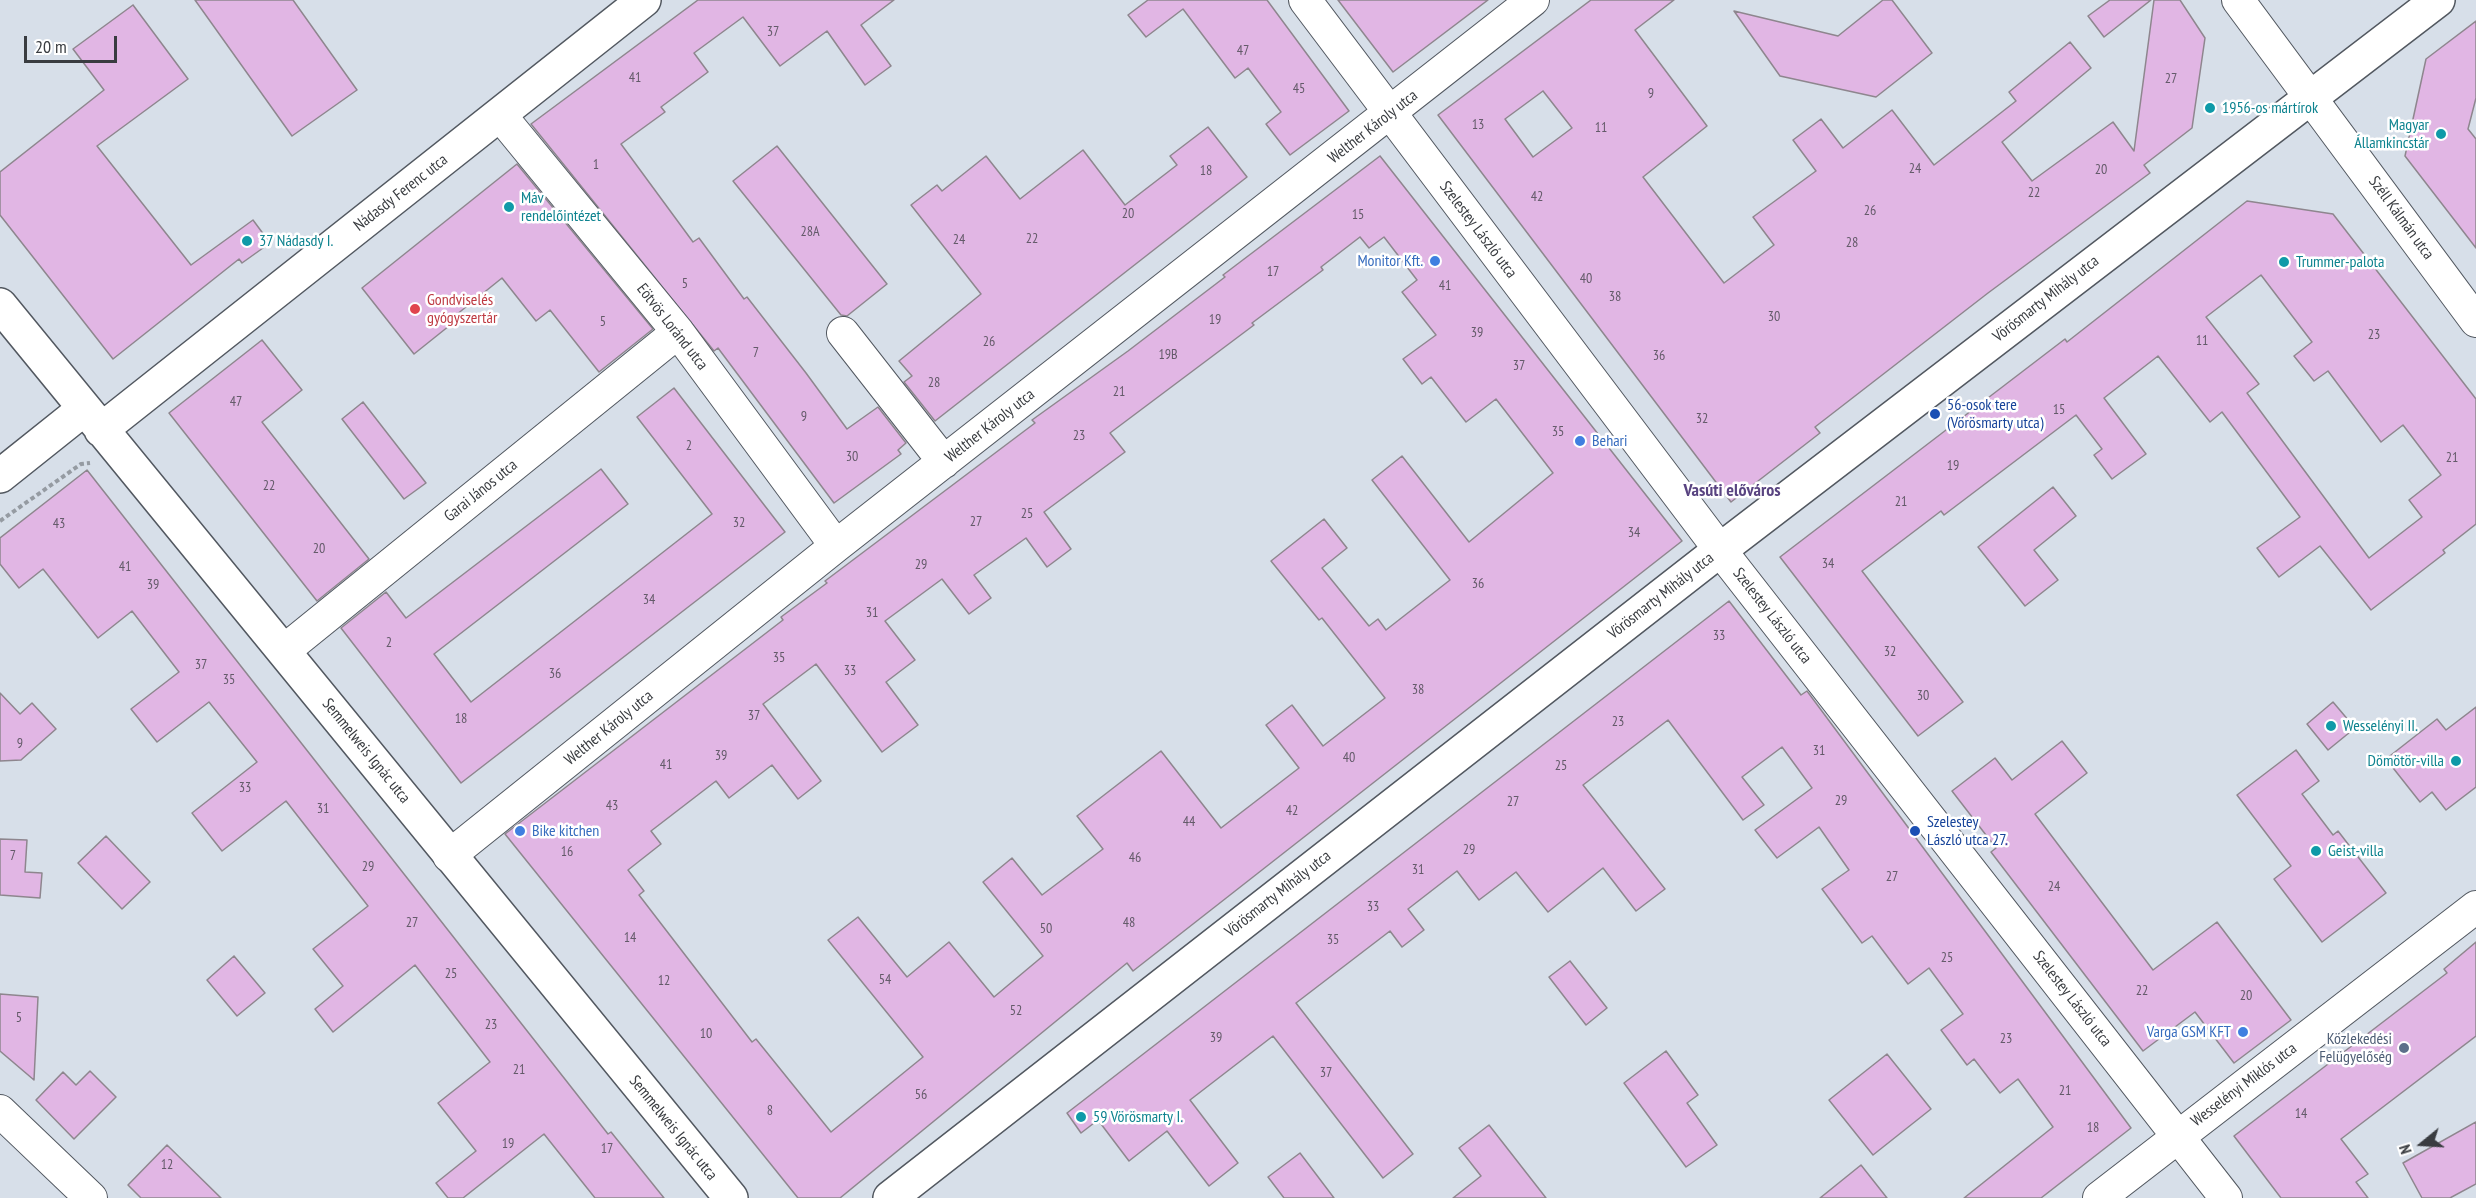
<!DOCTYPE html>
<meta charset="utf-8">
<style>
body{margin:0}
#map{position:relative;width:2476px;height:1198px;overflow:hidden;background:#d7dfe9;font-family:"PT Sans Narrow",sans-serif}
canvas{display:block}
.north{position:absolute;left:2392px;top:1114px;width:60px;height:60px;-webkit-text-stroke:4px #fff;paint-order:stroke;rotate:252deg;font-size:16px;font-weight:700;line-height:24px;text-align:center;color:#393c40}
.north::after{content:'';display:block;margin:auto;width:21px;height:27px;background:#393c40;clip-path:polygon(50% 0,100% 100%,50% 72%,0 100%)}
.scale{position:absolute;left:24px;top:36px;width:93px;height:27px;box-sizing:border-box;border:3px solid #393c40;border-top:0;padding-left:8px;font-size:18px;line-height:21px;white-space:nowrap;color:#393c40;-webkit-text-stroke:4px #fff;paint-order:stroke}
</style>
<div id="map">
<canvas width="2476" height="1198"></canvas>
<div class="north">N</div>
<div class="scale">20 m</div>
</div>
<script>
const context = document.querySelector('canvas').getContext('2d');
context.lineJoin = 'round';
function paint(path, color) {
  context.fillStyle = color;
  context.fill(path, 'evenodd');
}
function poly(rows) {
  const path = new Path2D();
  for (const r of rows) {
    path.moveTo(r[0], r[1]);
    for (let i = 2; i < r.length; i += 2) path.lineTo(r[i], r[i + 1]);
  }
  return path;
}
function strokePath(path, color, width, dash) {
  context.strokeStyle = color;
  context.lineWidth = width;
  context.lineCap = dash ? 'butt' : 'round';
  context.setLineDash(dash || []);
  context.stroke(path);
}
function label(font, color, halo, rows, align = 'center') {
  context.font = font + ' "PT Sans Narrow",sans-serif';
  context.lineWidth = 5;
  context.setLineDash([]);
  context.textBaseline = 'middle';
  context.strokeStyle = halo;
  context.fillStyle = color;
  for (const [text, x, y, turn = 0] of rows) {
    context.save();
    context.translate(x, y);
    context.rotate((+turn || 0) * Math.PI / 180);
    context.textAlign = isNaN(turn) ? turn : align;
    if (halo) context.strokeText(text, 0, 0);
    context.fillText(text, 0, 0);
    context.restore();
  }
}
const building = poly([
 [195,0,293,0,357,90,292,136,195,0],
 [698,0,894,0,861,25,891,66,865,85,827,31,780,66,743,17,694,53,708,72,661,107,665,112,621,144,693,242,699,238,744,299,747,297,806,373,847,429,878,407,906,443,898,450,901,454,834,503,718,348,714,351,531,124,698,0],
 [1148,0,1267,0,1349,111,1290,155,1266,124,1281,112,1248,68,1235,78,1183,9,1146,37,1128,15,1148,0],
 [1338,0,1488,0,1393,72,1338,0],
 [1591,0,1674,0,1635,30,1707,126,1643,177,1724,283,1774,245,1753,217,1816,171,1793,140,1821,119,1843,148,1892,110,1934,165,2016,101,2009,92,2070,42,2091,68,2002,142,2032,181,2113,122,2134,151,2154,0,2180,0,2205,38,2192,128,2144,165,2150,173,1988,293,1815,427,1820,433,1731,502,1438,115,1591,0],
 [1543,91,1572,128,1533,157,1505,119,1543,91],
 [1883,0,1892,0,1932,53,1876,97,1780,76,1734,11,1838,36,1883,0],
 [2110,0,2151,0,2104,37,2088,16,2110,0],
 [133,5,188,79,97,146,191,265,253,220,270,243,242,263,239,259,113,359,0,215,0,172,104,90,73,49,133,5],
 [2476,21,2476,98,2468,129,2476,139,2476,248,2405,156,2426,59,2476,21],
 [1208,127,1247,177,935,421,904,382,912,376,899,361,981,294,911,205,937,185,942,191,986,156,1020,199,1083,150,1125,205,1177,165,1170,156,1208,127],
 [777,146,887,284,847,316,841,315,733,181,777,146],
 [1380,156,1682,541,1133,971,1127,963,840,1198,798,1198,505,834,783,620,781,617,827,583,825,581,1035,423,1032,420,1128,351,1225,277,1223,275,1380,156],
 [1360,237,1369,248,1384,237,1417,280,1402,292,1436,335,1403,359,1422,384,1431,377,1466,422,1496,399,1553,473,1469,542,1402,456,1372,480,1450,580,1386,630,1378,619,1369,626,1322,568,1347,548,1324,519,1271,561,1319,620,1322,618,1385,698,1323,746,1292,705,1266,725,1299,768,1221,828,1161,751,1077,816,1103,849,1042,895,1012,858,983,882,1043,956,994,997,949,942,907,977,858,917,828,940,923,1057,831,1132,756,1039,752,1042,639,895,644,891,628,870,661,844,651,831,716,781,729,798,772,765,798,799,821,781,763,704,816,664,882,752,918,725,886,682,915,660,885,621,942,579,969,614,991,598,974,575,1026,538,1047,567,1071,549,1044,512,1125,452,1110,433,1254,325,1252,323,1323,270,1321,267,1360,237],
 [517,164,653,329,599,372,550,310,536,321,502,278,456,315,459,318,414,354,362,288,517,164],
 [2247,201,2333,214,2476,399,2476,524,2443,550,2445,553,2371,610,2320,546,2279,577,2257,548,2300,517,2222,412,2210,422,2158,356,2104,398,2146,454,2112,479,2094,455,2102,449,2076,415,1944,515,1941,511,1862,571,1963,702,1918,736,1780,557,2065,339,2067,342,2247,201],
 [2261,275,2312,342,2294,356,2314,381,2328,371,2381,442,2403,425,2441,475,2409,500,2422,517,2369,558,2247,393,2259,384,2206,317,2261,275],
 [262,340,302,390,262,422,369,559,317,601,169,413,262,340],
 [674,388,785,532,461,783,341,628,386,592,406,618,601,469,628,504,434,654,471,702,712,514,637,417,674,388],
 [363,402,426,483,404,499,342,419,363,402],
 [87,470,608,1134,611,1132,664,1198,595,1198,544,1134,463,1198,448,1198,436,1183,476,1151,438,1103,490,1062,415,965,333,1032,315,1009,343,986,313,949,368,906,286,801,222,851,192,813,257,762,209,702,157,742,131,709,179,672,132,611,98,638,43,569,19,588,0,564,0,538,87,470],
 [2053,487,2076,516,2034,550,2058,580,2025,606,1978,547,2053,487],
 [1729,601,1801,695,1807,691,2131,1128,2041,1198,1964,1198,2053,1127,2018,1079,2000,1093,1974,1059,1967,1065,1941,1030,1963,1014,1929,968,1908,984,1872,936,1862,943,1822,889,1849,870,1819,827,1777,858,1755,830,1812,788,1782,747,1742,777,1764,805,1743,820,1668,720,1583,785,1665,889,1636,911,1603,868,1548,912,1516,872,1479,900,1457,871,1408,909,1424,930,1402,947,1390,931,1296,1003,1413,1154,1383,1178,1273,1036,1190,1100,1238,1163,1209,1186,1167,1131,1129,1161,1098,1120,1081,1133,1067,1113,1729,601],
 [0,693,20,714,32,703,56,729,21,760,0,761,0,693],
 [2333,702,2355,728,2328,750,2307,724,2333,702],
 [2476,707,2476,787,2446,810,2432,792,2420,802,2386,759,2437,719,2446,730,2476,707],
 [2062,741,2087,773,2035,814,2153,970,2217,922,2291,1020,2234,1063,2195,1012,2143,1051,1991,852,1996,848,1952,791,1995,758,2012,780,2062,741],
 [2296,750,2319,781,2302,794,2333,835,2338,831,2386,893,2322,942,2274,879,2291,866,2237,795,2296,750],
 [106,836,150,882,122,909,78,863,106,836],
 [0,839,27,840,25,872,42,873,40,898,0,895,0,839],
 [2476,942,2476,1036,2341,1139,2368,1174,2356,1182,2368,1198,2281,1198,2234,1136,2447,973,2444,969,2476,942],
 [234,956,265,993,237,1016,207,980,234,956],
 [1570,961,1607,1008,1586,1025,1549,977,1570,961],
 [0,994,38,997,34,1080,0,1051,0,994],
 [1666,1051,1698,1095,1687,1103,1717,1145,1686,1167,1624,1083,1666,1051],
 [1887,1054,1931,1109,1873,1155,1829,1100,1887,1054],
 [90,1071,116,1097,74,1139,36,1100,63,1072,76,1085,90,1071],
 [2476,1122,2476,1184,2450,1198,2422,1198,2403,1163,2476,1122],
 [1489,1125,1546,1198,1453,1198,1481,1176,1459,1148,1489,1125],
 [167,1145,221,1198,141,1198,128,1185,167,1145],
 [1300,1153,1334,1198,1284,1198,1268,1177,1300,1153],
 [1861,1165,1887,1198,1820,1198,1861,1165]
]);
const path = poly([
 [0,521,81,464,90,463]
]);
const minor = poly([
 [1305,0,1720,550,2226,1198],
 [2238,0,2476,321],
 [500,115,678,332,836,546],
 [843,333,944,462],
 [285,650,678,332],
 [449,856,836,546,1533,0],
 [0,1111,91,1198],
 [2099,1198,2476,907]
]);
const tertiary = poly([
 [0,305,731,1198],
 [101,430,644,0],
 [0,476,84,409],
 [890,1198,1720,550,2438,0]
]);
const markers = [
 [2210,108,6,"#0f9aa8"],
 [2441,134,6,"#0f9aa8"],
 [509,207,6,"#0f9aa8"],
 [247,241,6,"#0f9aa8"],
 [1435,261,6,"#3f7fe0"],
 [2284,262,6,"#0f9aa8"],
 [415,309,6,"#e0444e"],
 [1935,414,6,"#1a4fb4"],
 [1580,441,6,"#3f7fe0"],
 [2331,726,6,"#0f9aa8"],
 [2456,761,6,"#0f9aa8"],
 [520,831,6,"#3f7fe0"],
 [1915,831,6,"#1a4fb4"],
 [2316,851,6,"#0f9aa8"],
 [2243,1032,6,"#3f7fe0"],
 [2404,1048,6,"#5c6f8a"],
 [1081,1117,6,"#0f9aa8"]
];
const numberNames = [
 ["37",773,32],
 ["47",1243,51],
 ["41",635,78],
 ["27",2171,79],
 ["45",1299,89],
 ["9",1651,94],
 ["13",1478,125],
 ["11",1601,128],
 ["1",596,165],
 ["24",1915,169],
 ["20",2101,170],
 ["18",1206,171],
 ["22",2034,193],
 ["42",1537,197],
 ["26",1870,211],
 ["20",1128,214],
 ["15",1358,215],
 ["28A",810,232],
 ["22",1032,239],
 ["24",959,240],
 ["28",1852,243],
 ["17",1273,272],
 ["40",1586,279],
 ["5",685,284],
 ["41",1445,286],
 ["38",1615,297],
 ["30",1774,317],
 ["19",1215,320],
 ["5",603,322],
 ["39",1477,333],
 ["23",2374,335],
 ["11",2202,341],
 ["26",989,342],
 ["7",756,353],
 ["19B",1168,355],
 ["36",1659,356],
 ["37",1519,366],
 ["28",934,383],
 ["21",1119,392],
 ["47",236,402],
 ["15",2059,410],
 ["9",804,417],
 ["32",1702,419],
 ["35",1558,432],
 ["23",1079,436],
 ["2",689,446],
 ["30",852,457],
 ["21",2452,458],
 ["19",1953,466],
 ["22",269,486],
 ["21",1901,502],
 ["25",1027,514],
 ["27",976,522],
 ["32",739,523],
 ["43",59,524],
 ["34",1634,533],
 ["20",319,549],
 ["34",1828,564],
 ["29",921,565],
 ["41",125,567],
 ["36",1478,584],
 ["39",153,585],
 ["34",649,600],
 ["31",872,613],
 ["33",1719,636],
 ["2",389,643],
 ["32",1890,652],
 ["35",779,658],
 ["37",201,665],
 ["33",850,671],
 ["36",555,674],
 ["35",229,680],
 ["38",1418,690],
 ["30",1923,696],
 ["37",754,716],
 ["18",461,719],
 ["23",1618,722],
 ["9",20,744],
 ["31",1819,751],
 ["39",721,756],
 ["40",1349,758],
 ["41",666,765],
 ["25",1561,766],
 ["33",245,788],
 ["29",1841,801],
 ["27",1513,802],
 ["43",612,806],
 ["31",323,809],
 ["42",1292,811],
 ["44",1189,822],
 ["29",1469,850],
 ["16",567,852],
 ["7",13,856],
 ["46",1135,858],
 ["29",368,867],
 ["31",1418,870],
 ["27",1892,877],
 ["24",2054,887],
 ["33",1373,907],
 ["27",412,923],
 ["48",1129,923],
 ["50",1046,929],
 ["14",630,938],
 ["35",1333,940],
 ["25",1947,958],
 ["25",451,974],
 ["54",885,980],
 ["12",664,981],
 ["22",2142,991],
 ["20",2246,996],
 ["52",1016,1011],
 ["5",19,1018],
 ["23",491,1025],
 ["10",706,1034],
 ["39",1216,1038],
 ["23",2006,1039],
 ["21",519,1070],
 ["37",1326,1073],
 ["21",2065,1091],
 ["56",921,1095],
 ["8",770,1111],
 ["14",2301,1114],
 ["18",2093,1128],
 ["19",508,1144],
 ["17",607,1149],
 ["12",167,1165]
];
const cultureNames = [
 ["1956-os mártírok",2222,108],
 ["Magyar",2429,125,"right"],
 ["Államkincstár",2429,143,"right"],
 ["Máv",521,198],
 ["rendelőintézet",521,216],
 ["37 Nádasdy I.",259,241],
 ["Trummer-palota",2296,262],
 ["Wesselényi II.",2343,726],
 ["Dömötör-villa",2444,761,"right"],
 ["Geist-villa",2328,851],
 ["59 Vörösmarty I.",1093,1117]
];
const streetNames = [
 ["Welther Károly utca",1373,127,-38],
 ["Nádasdy Ferenc utca",401,193,-38],
 ["Széll Kálmán utca",2401,218,54],
 ["Szelestey László utca",1478,230,53],
 ["Vörösmarty Mihály utca",2046,299,-38],
 ["Eötvös Loránd utca",672,327,52],
 ["Welther Károly utca",990,426,-38],
 ["Garai János utca",481,491,-39],
 ["Vörösmarty Mihály utca",1661,596,-38],
 ["Szelestey László utca",1772,616,52],
 ["Welther Károly utca",609,728,-39],
 ["Semmelweis Ignác utca",366,751,51],
 ["Vörösmarty Mihály utca",1278,894,-38],
 ["Szelestey László utca",2072,999,52],
 ["Wesselényi Miklós utca",2244,1085,-37],
 ["Semmelweis Ignác utca",673,1128,51]
];
const shopNames = [
 ["Monitor Kft.",1423,261],
 ["Behari",1592,441,"left"],
 ["Bike kitchen",532,831,"left"],
 ["Varga GSM KFT",2231,1032]
];
const healthNames = [
 ["Gondviselés",427,300],
 ["gyógyszertár",427,318]
];
const transitNames = [
 ["56-osok tere",1947,405],
 ["(Vörösmarty utca)",1947,423],
 ["Szelestey",1927,822],
 ["László utca 27.",1927,840]
];
const serviceNames = [
 ["Közlekedési",2392,1039],
 ["Felügyelőség",2392,1057]
];
const neighbourhoodNames = [
 ["Vasúti előváros",1732,491]
];
paint(building, '#e1b6e4');
strokePath(building, '#8e868e', 1.5);
strokePath(minor, '#525860', 34);
strokePath(tertiary, '#525860', 36);
strokePath(path, '#959ba2', 4, [4.5, 3]);
strokePath(minor, '#fff', 32);
strokePath(tertiary, '#fff', 33);
for (const [x, y, r, color] of markers) {
  const dot = new Path2D();
  dot.arc(x, y, r, 0, 2 * Math.PI);
  context.fillStyle = color;
  context.fill(dot);
  strokePath(dot, '#fff', 2);
}
label('14px', '#635a69', null, numberNames);
label('16px', '#0d838f', '#fff', cultureNames, 'left');
label('16px', '#393c40', '#fff', streetNames);
label('16px', '#366cbe', '#fff', shopNames, 'right');
label('16px', '#be3a42', '#fff', healthNames, 'left');
label('16px', '#164399', '#fff', transitNames, 'left');
label('16px', '#4e5e75', '#fff', serviceNames, 'right');
label('bold 18px', '#594481', '#fff', neighbourhoodNames);
</script>
